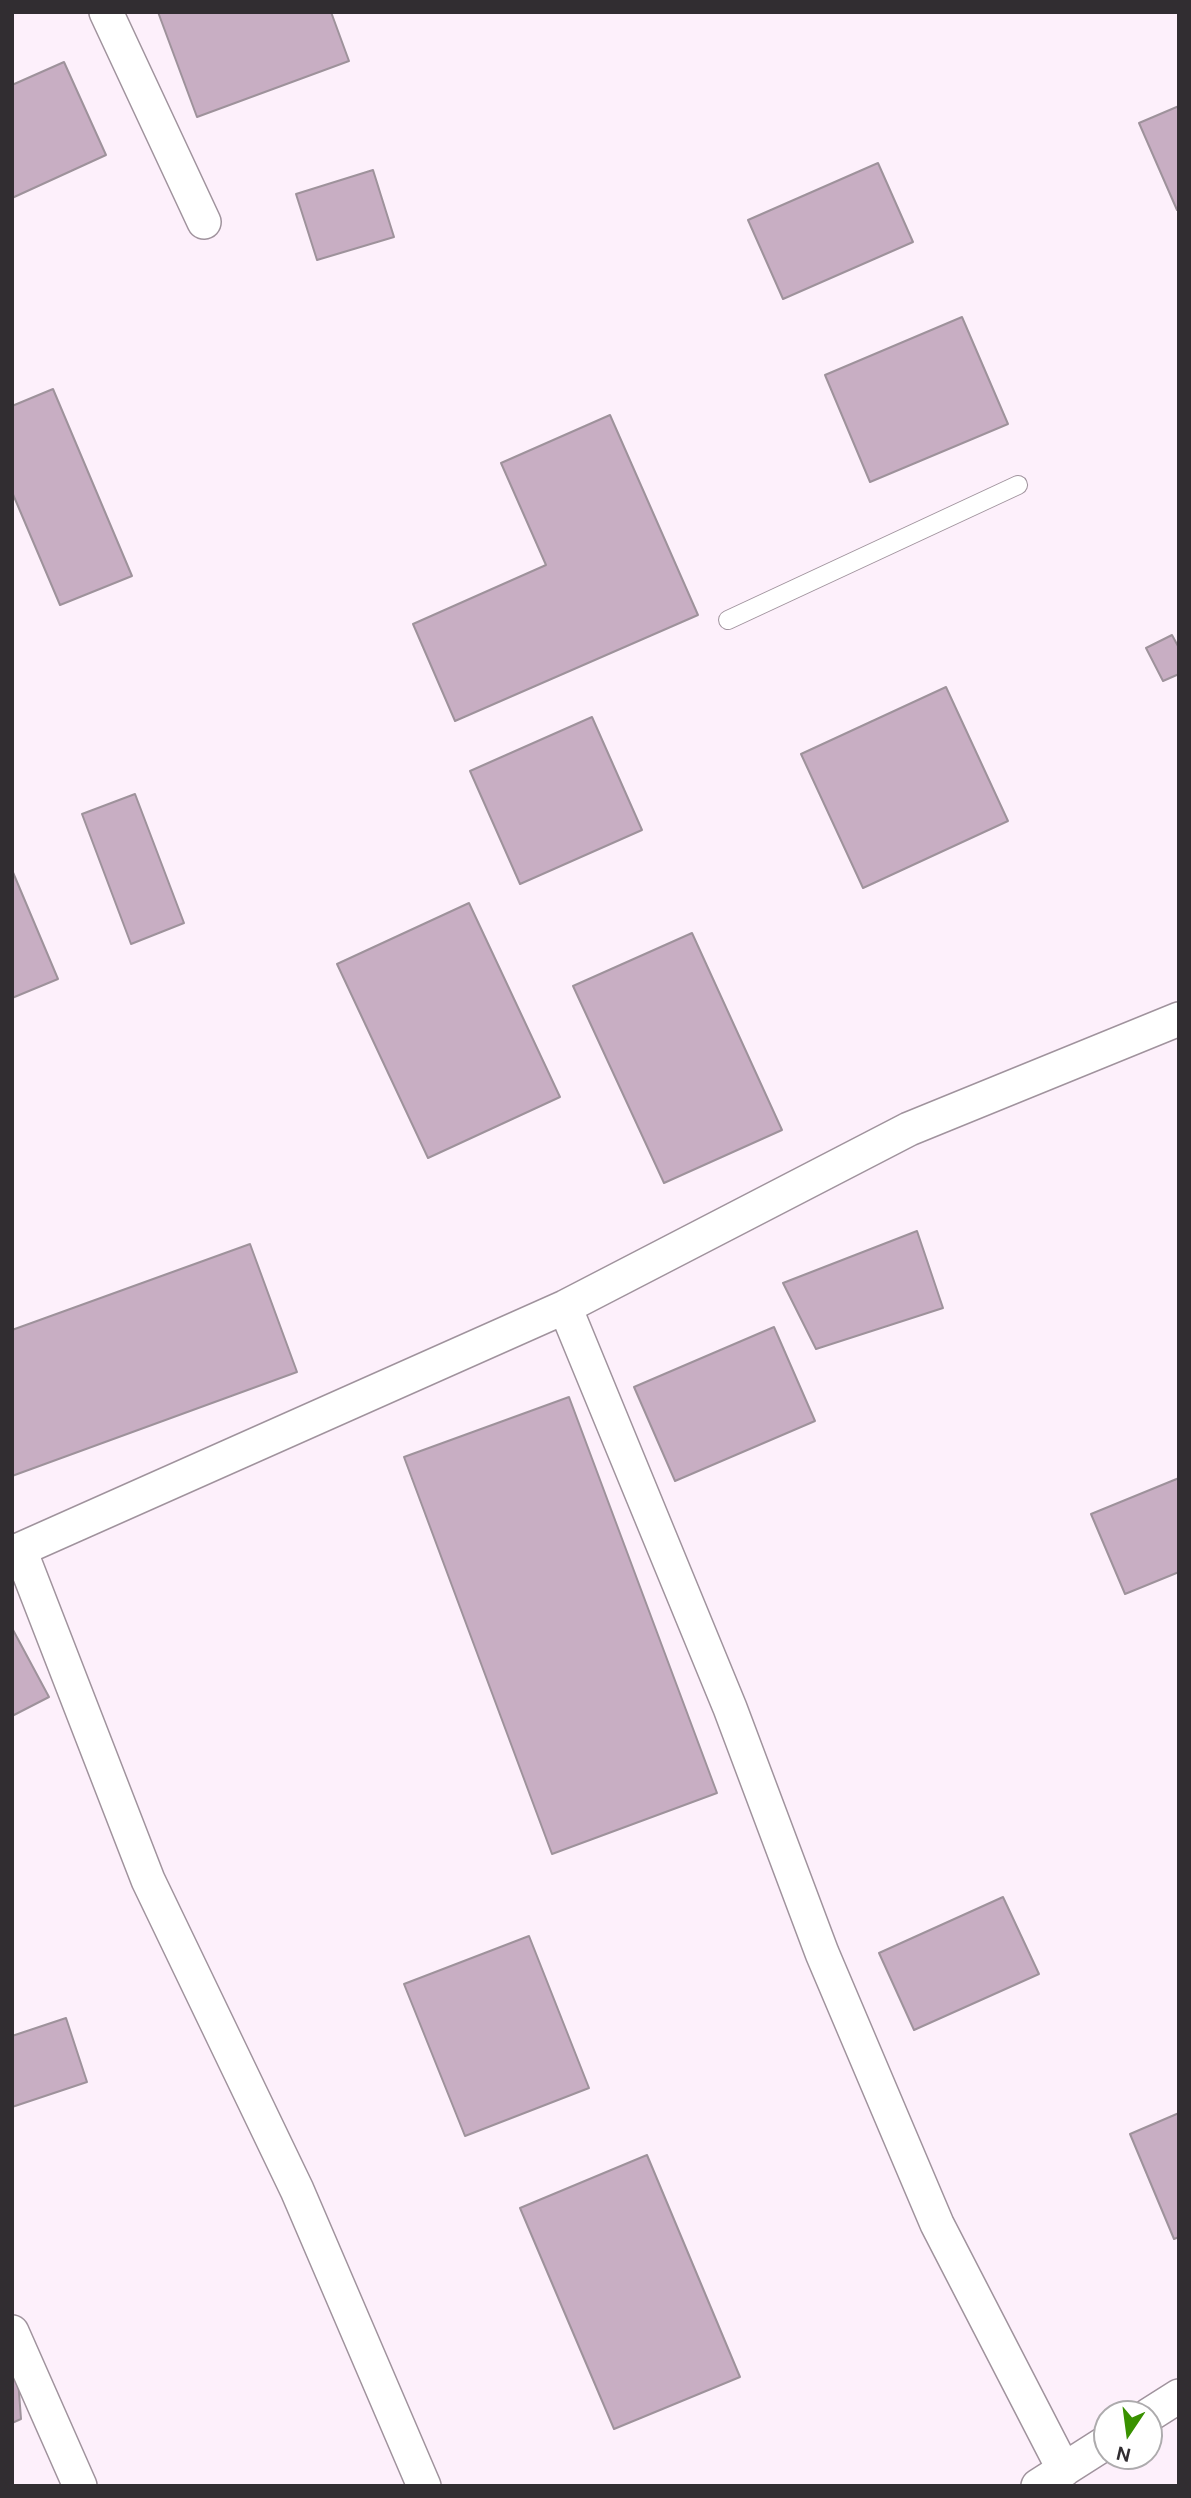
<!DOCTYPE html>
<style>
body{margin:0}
#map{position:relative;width:1191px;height:2498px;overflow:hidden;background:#fdf0fb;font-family:"DM Sans",sans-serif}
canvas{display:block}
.frame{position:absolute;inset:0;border:14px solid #312d31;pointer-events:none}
.north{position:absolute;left:1093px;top:2400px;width:70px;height:70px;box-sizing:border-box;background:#fff;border:2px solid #adabad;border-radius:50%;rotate:193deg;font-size:19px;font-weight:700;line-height:28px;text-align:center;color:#312d31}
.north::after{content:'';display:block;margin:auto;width:24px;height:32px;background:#399100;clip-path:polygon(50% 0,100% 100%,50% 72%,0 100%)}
</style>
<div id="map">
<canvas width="1191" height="2498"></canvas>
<div class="frame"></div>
<div class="north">N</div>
</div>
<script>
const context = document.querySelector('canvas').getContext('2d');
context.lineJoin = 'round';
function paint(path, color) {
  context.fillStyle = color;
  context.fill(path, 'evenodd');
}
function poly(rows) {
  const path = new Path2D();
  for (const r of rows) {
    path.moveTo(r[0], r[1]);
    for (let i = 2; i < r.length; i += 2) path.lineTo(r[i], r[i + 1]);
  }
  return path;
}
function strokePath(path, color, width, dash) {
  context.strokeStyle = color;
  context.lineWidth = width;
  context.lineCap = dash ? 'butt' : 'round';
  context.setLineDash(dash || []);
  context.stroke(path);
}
const building = poly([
 [158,12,331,12,349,61,197,117,158,12],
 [64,62,106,155,12,198,12,85,64,62],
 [1179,106,1179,210,1177,210,1139,123,1179,106],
 [878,163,913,242,783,299,748,220,878,163],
 [373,170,394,237,317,260,296,194,373,170],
 [962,317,1008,424,870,482,825,375,962,317],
 [53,389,132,576,60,605,12,492,12,406,53,389],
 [610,415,698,615,455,721,413,624,546,565,501,463,610,415],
 [1172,635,1179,648,1179,674,1163,681,1146,648,1172,635],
 [946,687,1008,821,863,888,801,754,946,687],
 [592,717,642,830,520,884,470,771,592,717],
 [135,794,184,923,131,944,82,814,135,794],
 [12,870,58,979,12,998,12,870],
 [469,903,560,1097,428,1158,337,964,469,903],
 [692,933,782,1130,664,1183,573,986,692,933],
 [917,1231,943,1308,816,1349,783,1283,917,1231],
 [250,1244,297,1372,12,1476,12,1330,250,1244],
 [774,1327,815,1421,675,1481,634,1387,774,1327],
 [569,1397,717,1793,552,1854,404,1457,569,1397],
 [1179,1478,1179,1572,1125,1594,1091,1514,1179,1478],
 [12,1628,49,1697,12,1716,12,1628],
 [1003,1897,1039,1974,914,2030,879,1953,1003,1897],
 [529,1936,589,2088,465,2136,404,1984,529,1936],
 [66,2018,87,2082,12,2107,12,2036,66,2018],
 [1179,2113,1179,2237,1174,2239,1130,2134,1179,2113],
 [647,2155,740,2377,614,2429,520,2208,647,2155],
 [15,2339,21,2419,12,2423,12,2340,15,2339]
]);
const lane = poly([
 [728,620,1018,485]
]);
const street = poly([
 [106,12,204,222],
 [565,1307,730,1708,822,1953,937,2224,1064,2470],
 [20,1550,148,1880,297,2190,424,2486],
 [12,1553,565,1307,909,1129,1179,1019],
 [12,2332,80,2486],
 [1149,2415,1179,2396],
 [1038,2486,1107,2442]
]);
paint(building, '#c8aec3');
strokePath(building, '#9e929b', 2);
strokePath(lane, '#a0939d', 20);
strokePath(street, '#a0939d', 36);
strokePath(lane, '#fff', 18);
strokePath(street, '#fff', 33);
</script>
